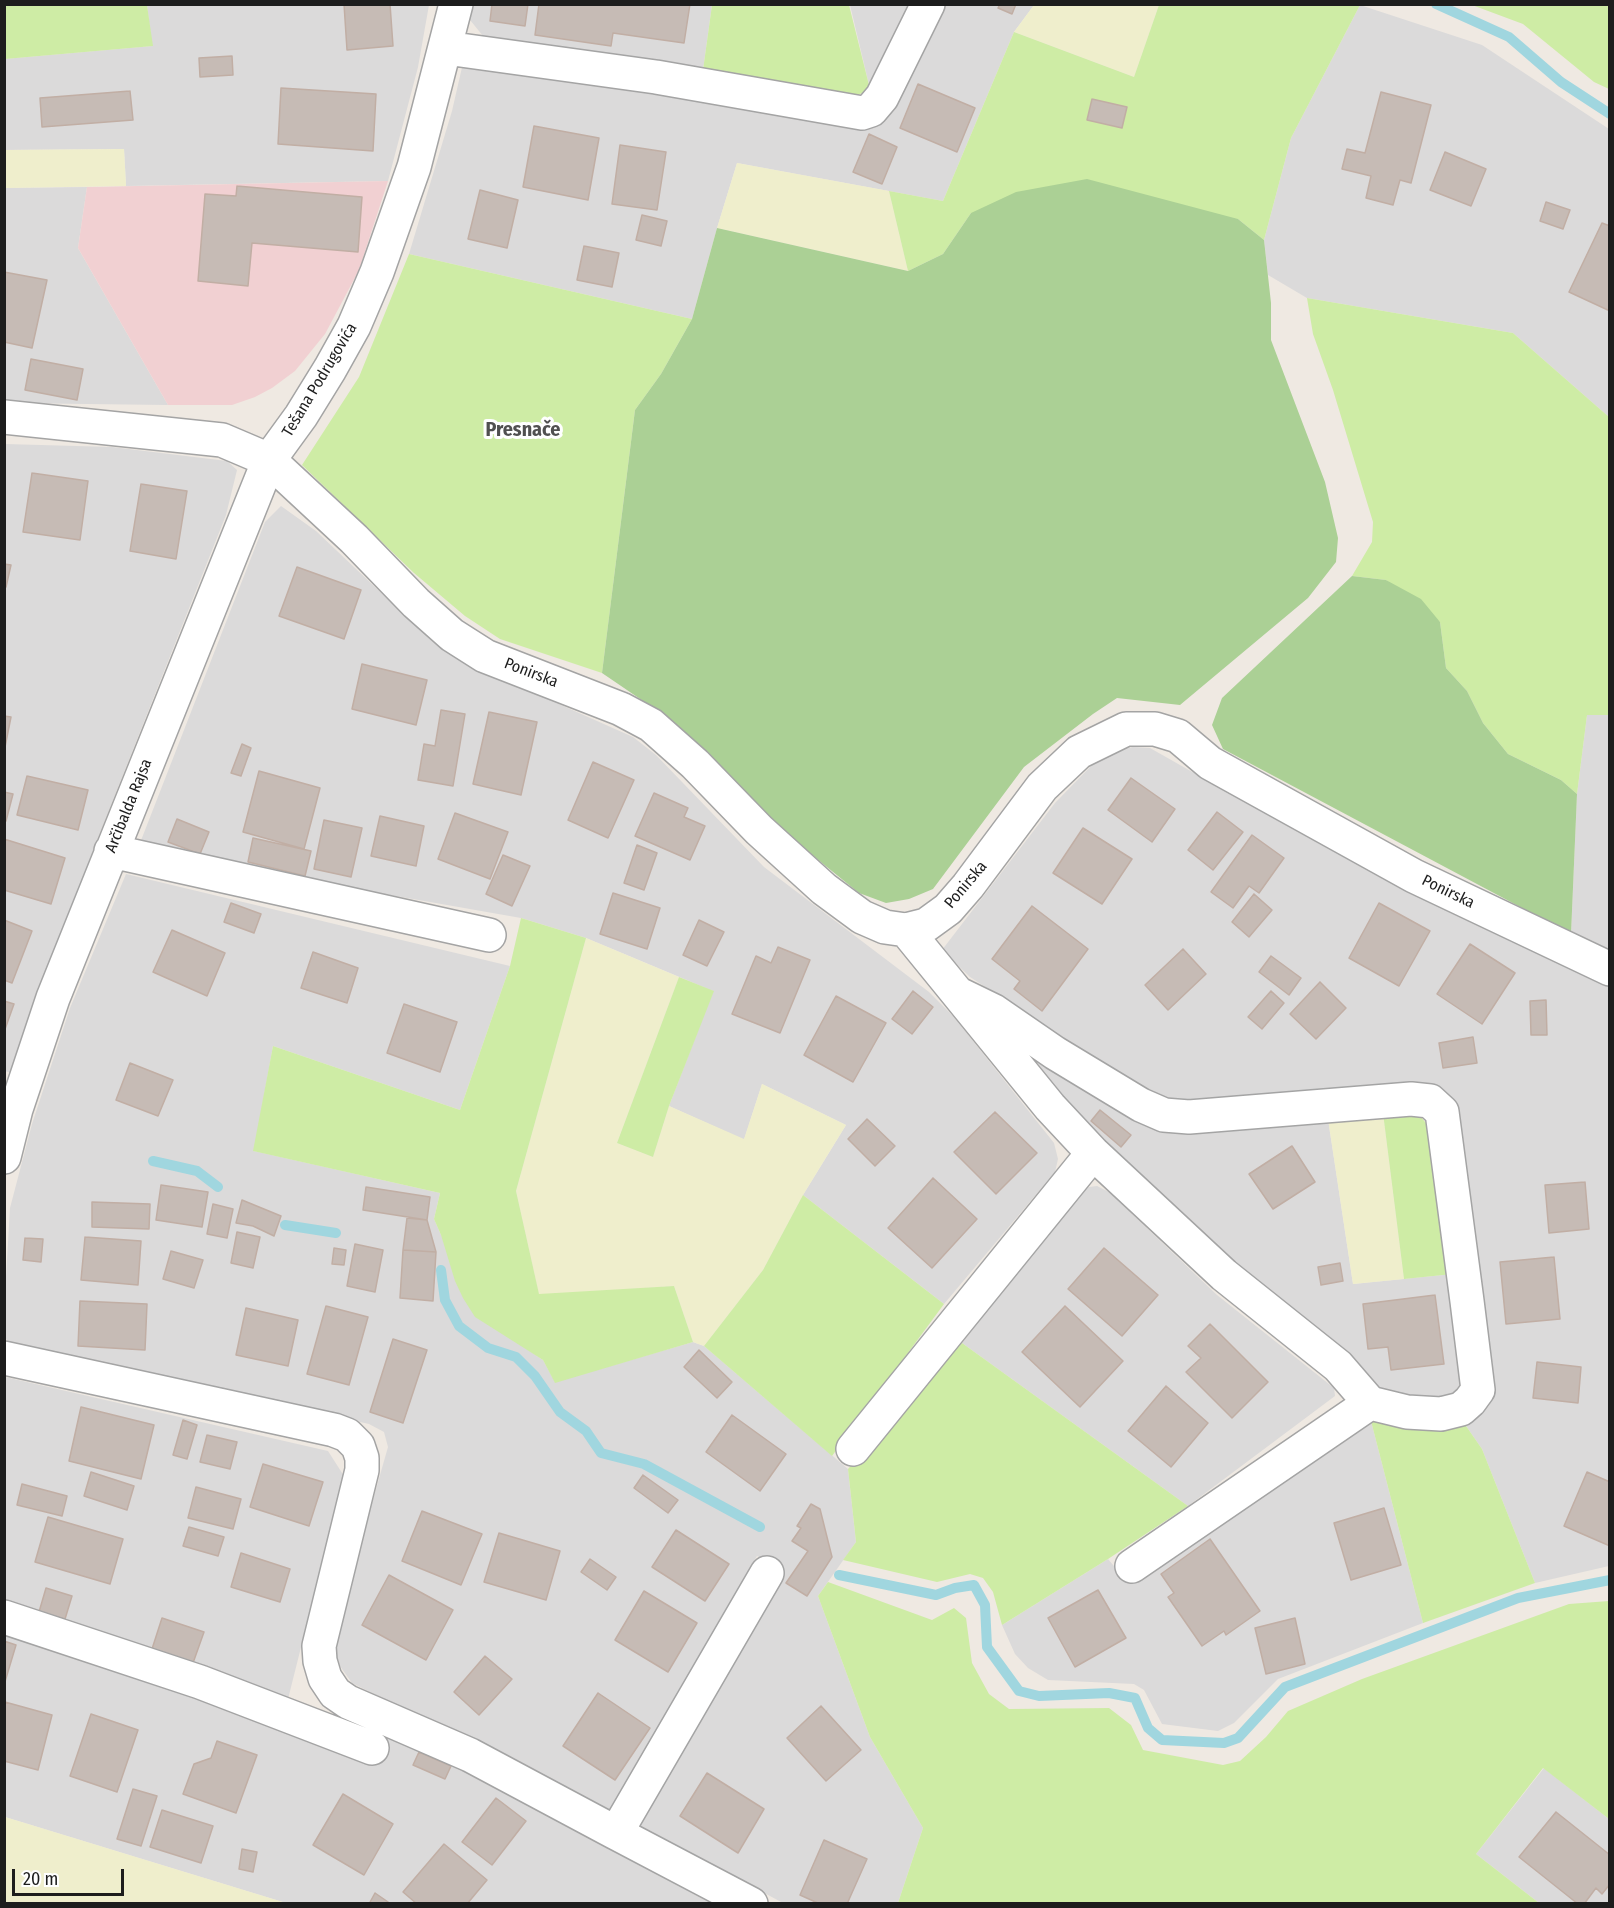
<!DOCTYPE html>
<meta charset="utf-8">
<style>
body{margin:0}
#map{position:relative;width:1614px;height:1908px;overflow:hidden;background:#efe9e2;font-family:"Fira Sans Condensed",sans-serif}
canvas{display:block}
.frame{position:absolute;inset:0;border:6px solid #1d1d1d;pointer-events:none}
.scale{position:absolute;left:12px;top:1869px;width:112px;height:27px;box-sizing:border-box;border:3px solid #1d1d1d;border-top:0;padding-left:8px;font-size:18px;line-height:21px;white-space:nowrap;color:#1d1d1d;-webkit-text-stroke:4px #fff;paint-order:stroke}
</style>
<div id="map">
<canvas width="1614" height="1908"></canvas>
<div class="frame"></div>
<div class="scale">20 m</div>
</div>
<script>
const context = document.querySelector('canvas').getContext('2d');
context.lineJoin = 'round';
function paint(path, color) {
  context.fillStyle = color;
  context.fill(path, 'evenodd');
}
function poly(rows) {
  const path = new Path2D();
  for (const r of rows) {
    path.moveTo(r[0], r[1]);
    for (let i = 2; i < r.length; i += 2) path.lineTo(r[i], r[i + 1]);
  }
  return path;
}
function strokePath(path, color, width, dash) {
  context.strokeStyle = color;
  context.lineWidth = width;
  context.lineCap = dash ? 'butt' : 'round';
  context.setLineDash(dash || []);
  context.stroke(path);
}
function label(font, color, halo, rows, align = 'center') {
  context.font = font + ' "Fira Sans Condensed",sans-serif';
  context.lineWidth = 6;
  context.setLineDash([]);
  context.textBaseline = 'middle';
  context.strokeStyle = halo;
  context.fillStyle = color;
  for (const [text, x, y, turn = 0] of rows) {
    context.save();
    context.translate(x, y);
    context.rotate((+turn || 0) * Math.PI / 180);
    context.textAlign = isNaN(turn) ? turn : align;
    if (halo) context.strokeText(text, 0, 0);
    context.fillText(text, 0, 0);
    context.restore();
  }
}
const residential = poly([
 [468,4,712,5,703,70,483,36,466,15],
 [147,5,429,5,418,67,388,181,126,186,124,149,5,150,4,59,152,46],
 [850,5,918,5,870,89],
 [936,5,1034,5,1014,32,943,201,737,163,717,228,692,319,409,254,452,111,463,63,857,126],
 [1360,5,1482,45,1609,129,1609,417,1513,333,1307,298,1268,275,1264,240,1291,138],
 [87,187,78,248,168,405,5,403,4,188],
 [5,444,112,447,227,461,237,470,226,515,94,848,11,1073,5,1071],
 [281,506,316,531,434,643,460,660,633,737,656,755,764,867,929,992,954,1017,1054,1143,1058,1159,1055,1172,944,1304,803,1195,846,1125,762,1084,744,1140,669,1106,713,991,586,938,521,918,322,883,140,843,265,522],
 [1587,715,1609,715,1609,953,1571,934,1577,794],
 [1133,747,1150,748,1300,833,1458,912,1609,984,1609,1566,1535,1583,1482,1449,1464,1423,1489,1406,1495,1384,1458,1109,1445,1094,1432,1087,1171,1101,1115,1071,970,977,942,950,1055,803,1094,763,1109,752],
 [126,874,510,966,460,1110,273,1046,254,1151,440,1193,434,1219,441,1235,518,1343,543,1360,555,1382,693,1342,704,1346,848,1469,856,1542,818,1596,870,1737,923,1828,898,1903,783,1903,636,1824,782,1570,757,1556,610,1812,352,1683,340,1666,332,1643,388,1447,384,1432,369,1424,8,1342,5,1337,5,1294,10,1208,32,1124,70,1008],
 [1034,1058,1141,1118,1328,1119,1353,1284,1453,1274,1462,1389,1452,1397,1439,1400,1383,1392,1132,1172,1062,1100],
 [1097,1186,1109,1192,1217,1295,1334,1388,1335,1396,1188,1506,962,1343,1079,1193,1089,1187],
 [5,1377,328,1451,344,1476,288,1699,5,1604],
 [1371,1421,1423,1623,1278,1679,1234,1723,1218,1731,1162,1724,1144,1690,1134,1684,1048,1680,1028,1668,1015,1654,1002,1625,1108,1559,1129,1584,1356,1425],
 [4,1635,377,1758,388,1736,464,1764,713,1903,286,1903,5,1817],
 [1544,1768,1609,1819,1609,1903,1539,1903,1476,1854]
]);
const commercial = poly([
 [388,181,359,270,325,334,295,371,272,388,255,397,232,405,168,405,78,248,87,187]
]);
const farmland = poly([
 [1034,5,1159,5,1134,77,1014,32],
 [124,149,126,186,5,188,5,150],
 [737,163,889,191,908,271,717,228],
 [586,938,679,977,617,1143,653,1157,669,1106,744,1139,762,1084,846,1125,803,1195,763,1270,704,1346,693,1342,674,1286,539,1295,516,1191],
 [1383,1113,1404,1279,1353,1284,1328,1119],
 [4,1817,5,1817,286,1903,5,1903]
]);
const grass = poly([
 [5,4,147,5,153,46,5,59],
 [712,5,849,5,870,89,856,96,703,70],
 [1159,5,1360,5,1291,138,1264,240,1238,219,971,213,943,254,908,271,889,191,943,201,1014,32,1134,77],
 [1472,5,1609,5,1609,89,1594,82,1523,24],
 [409,254,692,319,661,374,635,410,602,673,500,639,465,616,414,573,302,465,359,377],
 [1307,298,1513,333,1609,417,1609,715,1587,715,1577,794,1561,780,1508,754,1483,723,1467,691,1446,668,1440,622,1386,580,1352,576,1372,542,1373,522,1333,390,1313,334],
 [521,918,586,938,516,1191,539,1294,674,1286,693,1342,555,1383,543,1360,475,1317,463,1298,455,1281,441,1235,434,1219,440,1193,253,1151,273,1046,460,1110,510,966],
 [679,977,714,991,669,1106,653,1157,617,1143],
 [1383,1113,1421,1117,1430,1128,1453,1274,1404,1279],
 [803,1195,944,1304,832,1456,704,1346,763,1270],
 [962,1343,1188,1506,1108,1559,1002,1625,993,1592,983,1578,970,1574,937,1582,843,1560,856,1542,848,1469],
 [1371,1421,1430,1428,1464,1423,1482,1449,1535,1583,1423,1623],
 [828,1582,932,1620,954,1608,966,1618,972,1663,989,1694,1009,1709,1109,1708,1131,1725,1143,1750,1223,1765,1240,1761,1266,1737,1288,1711,1362,1679,1569,1604,1609,1601,1609,1819,1543,1768,1476,1854,1539,1903,898,1903,923,1828,870,1737,818,1596]
]);
const forest = poly([
 [1087,179,1238,219,1264,240,1271,303,1271,340,1325,482,1338,538,1336,562,1308,598,1180,705,1117,698,1093,714,1024,767,933,889,909,899,886,903,859,893,785,833,671,720,602,673,635,410,661,374,692,319,717,228,908,271,943,254,971,213,1016,192],
 [1352,576,1386,580,1421,599,1440,622,1446,668,1467,691,1483,723,1508,754,1561,780,1577,794,1571,934,1223,749,1212,725,1222,698]
]);
const stream = poly([
 [1436,4,1509,37,1561,82,1610,114],
 [153,1161,197,1171,218,1187],
 [285,1225,336,1233],
 [441,1270,445,1300,459,1326,488,1348,516,1357,535,1376,560,1412,586,1431,601,1453,644,1464,760,1527],
 [839,1575,936,1595,955,1588,974,1585,985,1605,987,1647,1019,1691,1039,1696,1109,1693,1135,1698,1148,1728,1162,1740,1224,1743,1238,1738,1285,1687,1518,1598,1610,1580]
]);
const building = poly([
 [344,4,390,4,393,46,347,50,344,4],
 [492,4,528,4,525,26,490,21,492,4],
 [539,4,690,4,684,43,613,33,611,46,535,35,539,4],
 [1000,4,1016,4,1012,14,998,8,1000,4],
 [232,56,233,75,200,77,199,58,232,56],
 [918,84,975,108,957,152,900,128,918,84],
 [281,88,376,94,373,151,278,144,281,88],
 [130,91,133,120,42,127,40,98,130,91],
 [1381,92,1431,105,1411,183,1400,180,1393,205,1366,198,1371,176,1342,169,1347,149,1365,153,1381,92],
 [1092,99,1127,107,1122,128,1087,120,1092,99],
 [534,126,599,138,588,200,523,187,534,126],
 [869,134,897,147,882,184,853,172,869,134],
 [620,145,666,152,657,210,612,204,620,145],
 [1445,152,1486,169,1471,206,1430,190,1445,152],
 [237,186,362,197,358,252,252,243,248,286,198,281,205,194,236,196,237,186],
 [480,190,518,200,507,248,468,239,480,190],
 [1546,202,1570,210,1563,229,1540,221,1546,202],
 [642,215,667,221,661,246,636,240,642,215],
 [1602,223,1610,226,1610,311,1569,292,1602,223],
 [584,246,619,253,612,287,577,280,584,246],
 [4,272,47,280,32,348,4,342,4,272],
 [31,359,83,369,77,400,25,390,31,359],
 [32,473,88,481,80,540,23,532,32,473],
 [141,484,187,491,176,559,130,551,141,484],
 [4,564,11,565,6,587,4,587,4,564],
 [297,567,361,590,344,639,279,616,297,567],
 [362,664,427,680,416,725,352,709,362,664],
 [441,710,465,714,453,786,418,780,424,744,435,746,441,710],
 [489,712,537,722,521,795,473,784,489,712],
 [4,716,11,717,4,752,4,716],
 [242,744,251,748,241,776,231,773,242,744],
 [593,762,634,780,608,838,568,820,593,762],
 [259,771,320,788,304,849,243,832,259,771],
 [27,776,88,790,78,830,17,815,27,776],
 [1131,778,1175,809,1152,842,1108,810,1131,778],
 [4,792,13,794,6,821,4,821,4,792],
 [654,793,688,808,684,817,705,826,690,860,635,836,654,793],
 [1217,812,1243,832,1213,870,1188,850,1217,812],
 [455,813,508,832,490,879,438,859,455,813],
 [380,816,424,826,416,866,371,856,380,816],
 [177,819,209,832,200,854,168,842,177,819],
 [324,820,362,828,351,877,314,869,324,820],
 [1083,828,1132,859,1102,904,1053,873,1083,828],
 [1252,835,1284,858,1259,893,1249,886,1233,908,1211,892,1252,835],
 [253,838,311,851,305,876,248,862,253,838],
 [4,839,65,858,51,904,4,890,4,839],
 [637,845,657,853,644,890,624,883,637,845],
 [503,855,530,866,512,906,486,894,503,855],
 [613,893,660,908,647,949,600,934,613,893],
 [1254,894,1272,910,1249,937,1232,922,1254,894],
 [231,903,261,914,254,933,224,922,231,903],
 [1379,903,1430,931,1399,986,1349,958,1379,903],
 [1032,906,1088,949,1042,1011,1014,989,1020,981,992,959,1032,906],
 [4,920,32,931,12,983,4,980,4,920],
 [699,920,724,932,707,966,683,955,699,920],
 [172,930,225,953,207,996,153,972,172,930],
 [1470,944,1515,973,1482,1024,1437,994,1470,944],
 [778,947,810,960,780,1033,732,1014,756,956,771,963,778,947],
 [1183,949,1206,974,1168,1010,1145,985,1183,949],
 [313,952,358,968,347,1003,301,988,313,952],
 [1271,956,1301,978,1289,995,1259,972,1271,956],
 [1320,982,1346,1008,1316,1039,1290,1014,1320,982],
 [913,991,933,1007,912,1034,892,1019,913,991],
 [1271,991,1284,1003,1262,1029,1248,1017,1271,991],
 [836,996,886,1023,853,1082,804,1055,836,996],
 [1546,1000,1547,1035,1531,1035,1530,1001,1546,1000],
 [4,1001,14,1004,4,1032,4,1001],
 [404,1004,457,1022,440,1072,387,1053,404,1004],
 [1473,1037,1477,1063,1443,1068,1439,1043,1473,1037],
 [130,1063,173,1080,158,1116,116,1100,130,1063],
 [1100,1110,1131,1135,1121,1147,1091,1121,1100,1110],
 [995,1112,1037,1153,996,1194,954,1152,995,1112],
 [867,1119,895,1146,875,1166,848,1139,867,1119],
 [1292,1146,1315,1182,1273,1209,1249,1174,1292,1146],
 [933,1178,977,1219,932,1268,888,1228,933,1178],
 [1585,1182,1589,1229,1549,1233,1545,1185,1585,1182],
 [161,1185,208,1192,202,1227,156,1220,161,1185],
 [366,1187,430,1197,427,1220,363,1210,366,1187],
 [242,1200,281,1216,274,1236,253,1226,236,1223,242,1200],
 [92,1202,150,1204,149,1229,92,1227,92,1202],
 [213,1204,233,1209,227,1238,207,1234,213,1204],
 [407,1218,427,1220,436,1252,403,1250,407,1218],
 [237,1232,260,1237,253,1268,231,1263,237,1232],
 [85,1237,141,1241,138,1285,81,1280,85,1237],
 [25,1238,43,1239,41,1262,23,1260,25,1238],
 [355,1244,383,1250,375,1292,347,1286,355,1244],
 [334,1248,346,1250,344,1265,332,1264,334,1248],
 [1104,1248,1158,1295,1122,1336,1068,1289,1104,1248],
 [403,1250,436,1252,433,1301,400,1298,403,1250],
 [171,1251,203,1260,194,1288,163,1279,171,1251],
 [1554,1257,1560,1319,1506,1324,1500,1262,1554,1257],
 [1340,1263,1343,1281,1321,1285,1318,1267,1340,1263],
 [1435,1295,1444,1364,1391,1370,1388,1347,1368,1349,1363,1304,1435,1295],
 [80,1301,147,1304,145,1350,78,1346,80,1301],
 [326,1306,368,1317,349,1385,307,1374,326,1306],
 [1065,1306,1123,1361,1080,1407,1022,1352,1065,1306],
 [246,1308,298,1320,288,1366,236,1355,246,1308],
 [1210,1324,1268,1382,1232,1418,1186,1372,1201,1358,1188,1346,1210,1324],
 [393,1339,427,1350,403,1423,370,1412,393,1339],
 [699,1350,732,1382,717,1398,684,1367,699,1350],
 [1537,1362,1581,1367,1578,1403,1533,1398,1537,1362],
 [1166,1386,1208,1423,1171,1467,1128,1431,1166,1386],
 [81,1407,154,1425,141,1479,69,1461,81,1407],
 [732,1415,786,1454,760,1491,706,1452,732,1415],
 [183,1420,197,1425,187,1459,173,1455,183,1420],
 [207,1435,237,1442,230,1469,200,1462,207,1435],
 [263,1464,323,1482,309,1526,250,1507,263,1464],
 [91,1472,134,1486,127,1510,84,1496,91,1472],
 [1587,1472,1610,1482,1610,1546,1564,1526,1587,1472],
 [643,1475,678,1500,668,1513,634,1488,643,1475],
 [22,1484,67,1496,62,1516,17,1505,22,1484],
 [196,1487,241,1499,233,1529,188,1518,196,1487],
 [811,1504,820,1509,832,1557,807,1596,786,1583,808,1551,792,1541,801,1528,797,1526,811,1504],
 [1384,1508,1401,1565,1351,1580,1334,1523,1384,1508],
 [422,1511,482,1534,461,1585,402,1561,422,1511],
 [48,1517,123,1539,110,1584,35,1562,48,1517],
 [189,1527,224,1537,218,1556,183,1546,189,1527],
 [676,1530,729,1564,705,1601,652,1567,676,1530],
 [499,1533,560,1551,546,1600,484,1582,499,1533],
 [1210,1539,1260,1611,1226,1635,1224,1631,1202,1646,1168,1597,1174,1593,1161,1574,1210,1539],
 [241,1553,290,1569,280,1602,231,1587,241,1553],
 [590,1559,616,1577,607,1590,581,1572,590,1559],
 [389,1575,453,1610,426,1660,362,1625,389,1575],
 [46,1588,72,1596,65,1619,39,1612,46,1588],
 [1098,1590,1126,1638,1075,1667,1048,1618,1098,1590],
 [644,1591,697,1623,668,1672,615,1640,644,1591],
 [162,1618,204,1632,193,1663,152,1649,162,1618],
 [1295,1618,1305,1664,1266,1674,1255,1628,1295,1618],
 [4,1641,16,1645,4,1685,4,1641],
 [485,1656,512,1679,479,1715,454,1692,485,1656],
 [598,1693,650,1728,615,1780,563,1746,598,1693],
 [5,1702,52,1715,38,1770,4,1761,5,1702],
 [821,1706,861,1750,826,1781,787,1738,821,1706],
 [91,1714,138,1730,117,1792,70,1776,91,1714],
 [217,1741,257,1755,236,1813,183,1794,194,1764,211,1758,217,1741],
 [419,1752,451,1766,445,1779,413,1765,419,1752],
 [707,1773,764,1809,738,1853,680,1816,707,1773],
 [133,1789,157,1796,141,1846,117,1839,133,1789],
 [343,1794,393,1824,364,1875,313,1845,343,1794],
 [496,1798,526,1821,492,1865,462,1842,496,1798],
 [162,1810,213,1826,201,1863,150,1847,162,1810],
 [1556,1812,1610,1855,1610,1884,1602,1894,1596,1888,1584,1904,1578,1904,1519,1857,1556,1812],
 [824,1840,867,1859,847,1904,820,1904,800,1895,824,1840],
 [444,1844,487,1880,467,1904,417,1904,403,1892,444,1844],
 [242,1849,257,1852,253,1872,239,1869,242,1849],
 [375,1893,391,1904,369,1904,375,1893]
]);
const minor = poly([
 [446,48,656,77,862,113,871,110,882,97,928,4],
 [4,417,222,440,269,460,354,539,416,603,452,635,485,656,621,709,651,725,695,764,759,830,824,889,862,917,885,927,906,930,926,925,948,909,968,886,1042,787,1079,752,1126,729,1155,729,1178,736,1210,763,1414,876,1610,969],
 [111,851,489,935],
 [906,930,1050,1107,1093,1153,1224,1275,1338,1366,1370,1403,1407,1412,1441,1414,1461,1409,1470,1401,1478,1390,1467,1301,1442,1112,1430,1101,1411,1099,1189,1117,1164,1115,1141,1105,1055,1053,994,1011,959,994],
 [4,1157,16,1109,53,998,269,460,301,416,330,369,354,326,377,272,414,167,456,4],
 [4,1358,334,1430,347,1435,358,1446,362,1458,362,1470,319,1646,320,1661,325,1678,335,1693,348,1702,470,1755,616,1833,767,1573],
 [853,1449,1093,1153],
 [1132,1566,1370,1403],
 [4,1617,200,1682,372,1748],
 [616,1833,751,1904]
]);
const streetNames = [
 ["Tešana Podrugovića",320,380,-59],
 ["Ponirska",531,673,21],
 ["Arčibalda Rajsa",129,806,-68],
 ["Ponirska",966,885,-50],
 ["Ponirska",1448,892,26]
];
const quarterNames = [
 ["Presnače",523,430]
];
paint(residential, '#dbdada');
paint(commercial, '#f1d0d2');
paint(farmland, '#efeecc');
paint(grass, '#ceeca5');
paint(forest, '#abd095');
strokePath(stream, '#a0d6df', 10);
paint(building, '#c6bbb5');
strokePath(building, '#c1aea4', 1.5);
strokePath(minor, '#a4a4a4', 36);
strokePath(minor, '#fff', 33);
label('16px', '#1d1d1d', '#fff', streetNames);
label('bold 20px', '#505050', '#fff', quarterNames);
</script>
